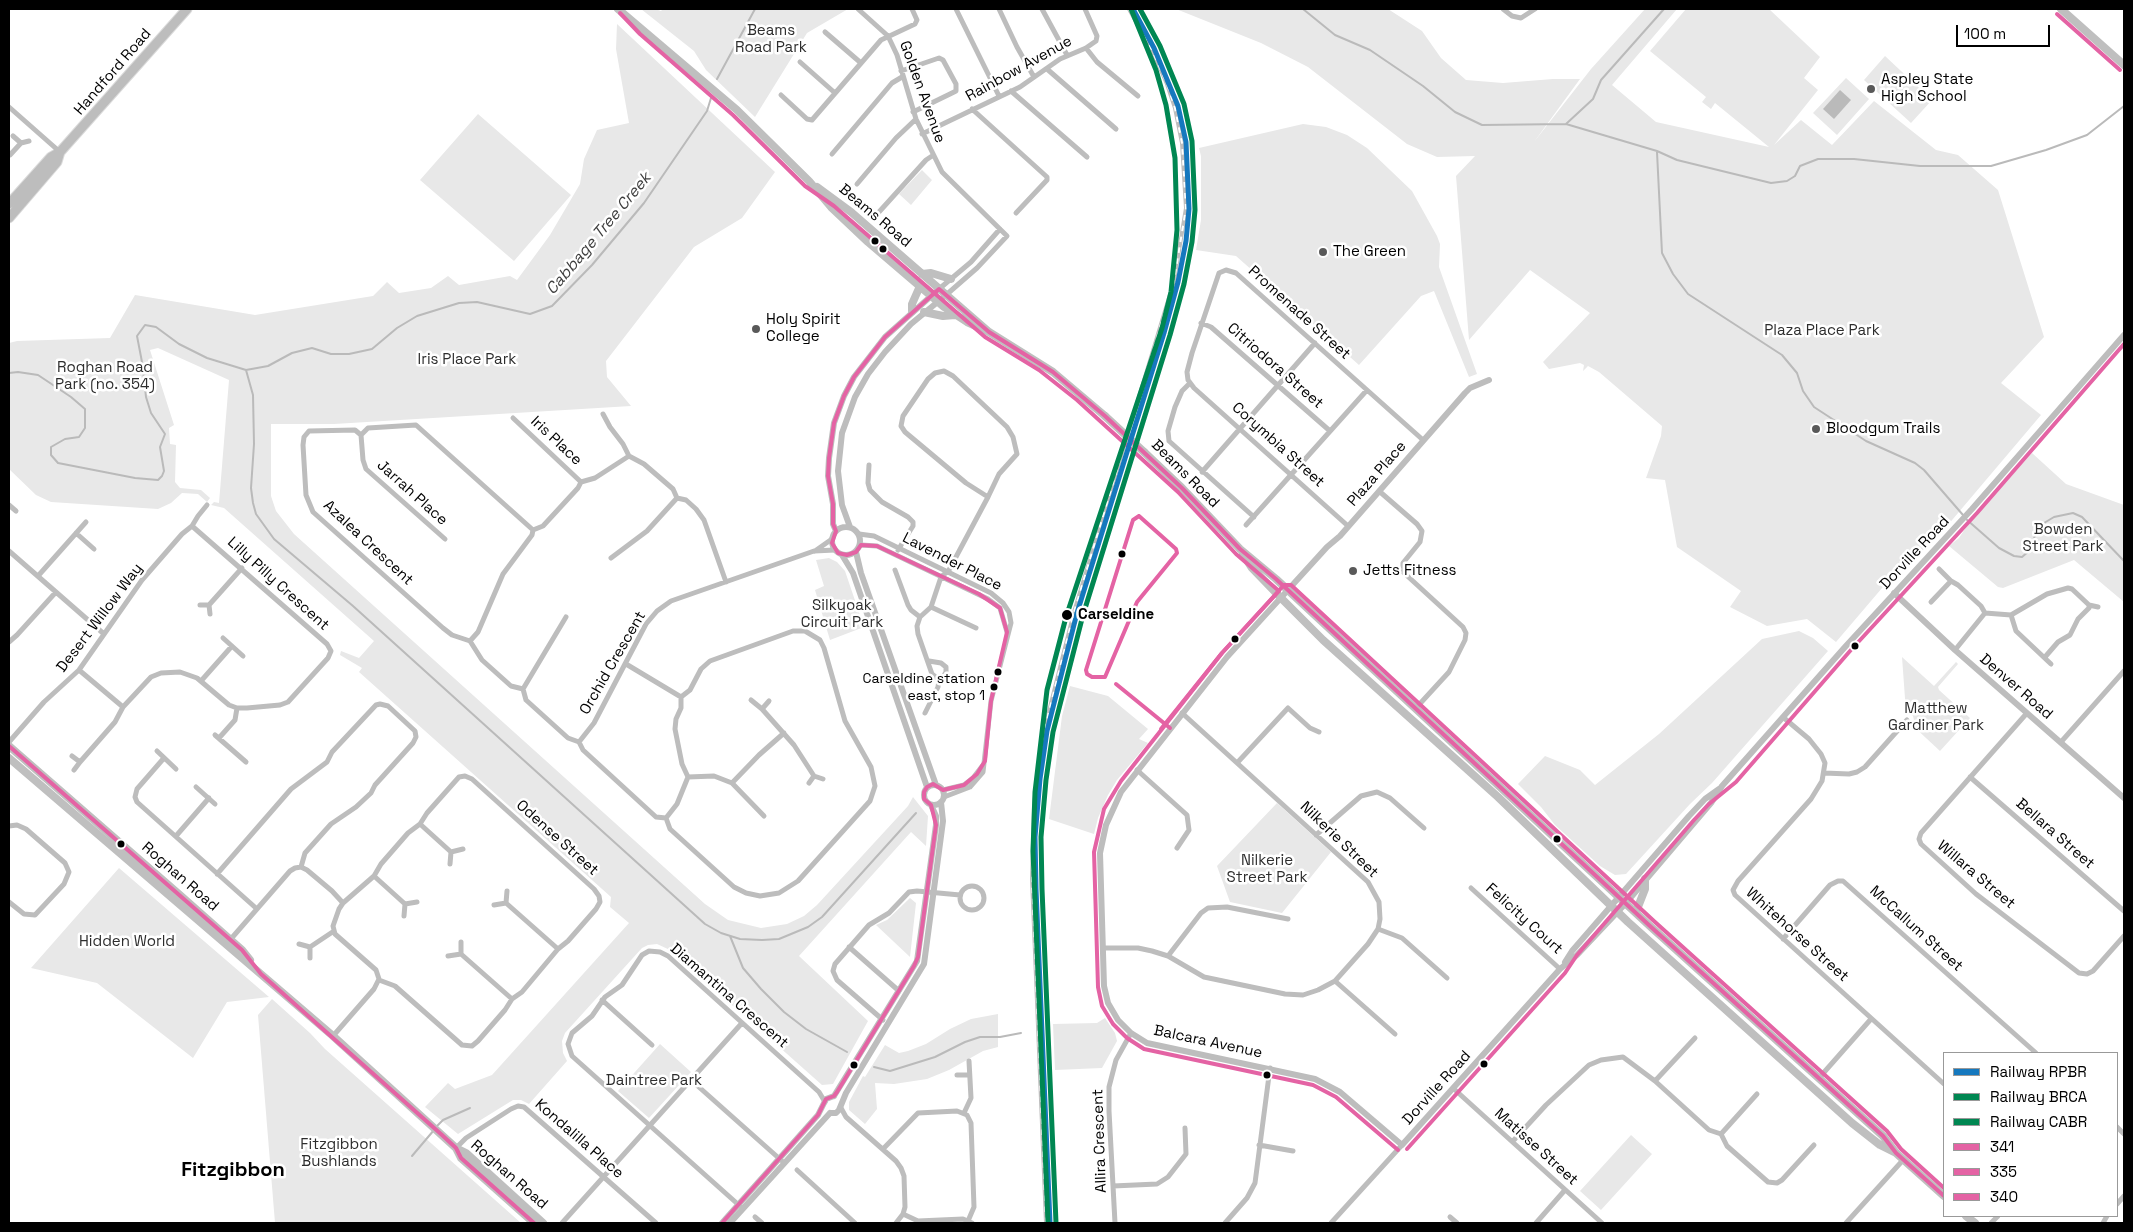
<!DOCTYPE html>
<style>
body{margin:0}
#map{position:relative;width:2133px;height:1232px;overflow:hidden;background:#fff;font-family:"Space Grotesk",sans-serif}
canvas{display:block}
.frame{position:absolute;inset:0;border:10px solid #000;pointer-events:none}
.legend{position:absolute;left:1943px;top:1052px;width:175px;height:165px;box-sizing:border-box;background:#fff;border:1px solid #999;margin:0;padding:6px 9px;list-style:none;font-size:15px;color:#000}
.legend li{display:flex;align-items:center;gap:10px;height:25px}
.legend b{width:25px;border:1px solid #999}
.scale{position:absolute;left:1956px;top:25px;width:94px;height:22px;box-sizing:border-box;border:2px solid #000;border-top:0;padding-left:6px;font-size:15px;line-height:18px;white-space:nowrap;color:#000;-webkit-text-stroke:4px #fff;paint-order:stroke}
</style>
<div id="map">
<canvas width="2133" height="1232"></canvas>
<div class="frame"></div>
<ul class="legend">
<li><b style="height:6px;background:#1578be"></b>Railway RPBR</li>
<li><b style="height:6px;background:#008752"></b>Railway BRCA</li>
<li><b style="height:6px;background:#008752"></b>Railway CABR</li>
<li><b style="height:6px;background:#e463a4"></b>341</li>
<li><b style="height:6px;background:#e463a4"></b>335</li>
<li><b style="height:6px;background:#e463a4"></b>340</li>
</ul>
<div class="scale">100 m</div>
</div>
<script>
const context = document.querySelector('canvas').getContext('2d');
context.lineJoin = 'round';
function paint(path, color) {
  context.fillStyle = color;
  context.fill(path, 'evenodd');
}
function poly(rows) {
  const path = new Path2D();
  for (const r of rows) {
    if (r.length === 3) {
      path.moveTo(r[0] + r[2], r[1]);
      path.arc(r[0], r[1], r[2], 0, 2 * Math.PI);
      continue;
    }
    path.moveTo(r[0], r[1]);
    for (let i = 2; i < r.length; i += 2) path.lineTo(r[i], r[i + 1]);
  }
  return path;
}
function strokePath(path, color, width, dash) {
  context.strokeStyle = color;
  context.lineWidth = width;
  context.lineCap = dash ? 'butt' : 'round';
  context.setLineDash(dash || []);
  context.stroke(path);
}
function label(font, color, halo, rows, align = 'center') {
  context.font = font + ' "Space Grotesk",sans-serif';
  context.lineWidth = 5;
  context.setLineDash([]);
  context.textBaseline = 'middle';
  context.strokeStyle = halo;
  context.fillStyle = color;
  for (const [text, x, y, turn = 0] of rows) {
    context.save();
    context.translate(x, y);
    context.rotate((+turn || 0) * Math.PI / 180);
    context.textAlign = isNaN(turn) ? turn : align;
    if (halo) context.strokeText(text, 0, 0);
    context.fillText(text, 0, 0);
    context.restore();
  }
}
const green = poly([
 [641,9,655,9,661,11,663,9,848,9,807,33,755,117,706,70,694,51],
 [1176,9,1388,9,1422,31,1441,58,1466,80,1503,83,1553,79,1580,79,1534,142,1591,69,1645,9,1677,9,1612,85,1656,122,1769,147,1715,103,1711,109,1702,102,1706,97,1650,51,1686,9,1769,9,1820,57,1804,78,1818,90,1774,145,1801,120,1832,145,1874,101,1936,150,1958,155,1998,190,2044,337,2001,383,2041,415,1936,539,1894,574,1836,642,1807,619,1767,626,1730,607,1741,591,1677,547,1665,480,1646,478,1661,436,1662,426,1599,372,1588,366,1583,371,1584,365,1580,363,1549,369,1543,362,1590,313,1530,270,1469,340,1456,176,1475,156,1437,157,1407,144,1308,67,1261,43],
 [617,24,775,172,742,218,694,247,606,361,607,377,631,406,334,424,271,424,271,496,276,511,294,534,705,904,728,920,761,928,787,924,804,916,817,905,908,806,913,797,928,816,926,846,911,832,799,956,868,1021,833,1084,822,1085,670,950,657,944,648,945,642,948,565,1033,562,1041,563,1053,567,1061,529,1104,521,1100,513,1100,458,1134,425,1107,448,1083,455,1089,492,1075,629,923,610,907,611,897,359,672,362,668,340,655,341,651,359,658,374,641,224,508,211,505,214,502,219,503,229,380,158,348,150,350,174,425,169,428,170,444,176,445,175,482,180,488,201,490,210,498,207,502,198,494,182,493,171,503,158,509,51,502,36,495,9,469,9,343,17,341,110,338,135,295,255,315,373,296,387,282,399,293,431,288,448,276,459,285,510,276,517,280,550,235,580,184,584,159,597,130,629,123,616,49],
 [1885,56,1932,100,1911,123,1864,80],
 [1846,78,1869,99,1837,135,1813,113],
 [478,114,571,195,514,261,420,180],
 [1303,124,1326,127,1347,135,1367,148,1412,191,1437,236,1440,244,1439,267,1477,374,1469,377,1434,291,1421,296,1359,365,1236,256,1196,250,1201,220,1201,156,1199,148],
 [922,170,932,180,911,205,899,194],
 [2032,453,2066,484,2124,505,2124,602,2074,560,2003,588,1998,587,1949,546,1959,538,1969,523],
 [829,558,837,562,845,571,864,627,830,640,815,590,824,586,816,560],
 [1799,631,1813,638,1828,651,1712,783,1690,804,1626,874,1615,875,1600,866,1555,825,1541,807,1518,784,1545,756,1580,770,1595,785,1659,734,1762,639],
 [1902,657,1934,686,1956,662,1958,664,1938,687,1939,690,1970,718,1940,751,1912,725,1914,720,1913,716,1906,712],
 [1070,686,1108,696,1148,729,1139,739,1148,743,1117,780,1108,795,1098,818,1094,834,1049,819,1062,716],
 [1277,803,1331,852,1282,913,1230,902,1217,866],
 [119,868,269,997,227,1002,193,1058,97,983,31,968],
 [910,898,916,903,910,957,876,925,887,920],
 [272,999,310,1033,325,1049,521,1223,275,1223,258,1015],
 [998,1014,998,1047,983,1051,949,1070,927,1079,894,1084,875,1083,877,1109,865,1124,849,1110,849,1102,863,1076,865,1077,885,1045,899,1053,908,1051,926,1044,950,1029,971,1019],
 [1105,1018,1115,1033,1117,1041,1102,1068,1055,1070,1053,1024,1097,1023],
 [660,1044,691,1072,649,1118,618,1091],
 [1631,1135,1652,1154,1601,1210,1580,1191]
]);
const water = poly([
 [1840,90,1851,100,1834,119,1823,109]
]);
const stream = poly([
 [1303,9,1335,35,1370,50,1423,86,1455,112,1482,125,1566,124,1657,151,1677,160,1771,183,1787,181,1795,176,1800,166,1818,159,1854,159,1920,166,1991,166,2046,150,2087,135,2124,106],
 [717,79,755,9],
 [1566,124,1593,99,1601,80,1664,9],
 [1657,152,1662,253,1673,274,1688,294,1782,355,1797,373,1803,391,1814,407,1866,441,1915,463,1924,470,1963,515],
 [246,370,253,395,254,444,251,488,253,503,256,514,274,539,353,606,705,924,721,933,740,939,762,940,779,939,808,927,822,917,916,813],
 [9,373,18,372,38,375,71,397,85,409,85,428,79,437,65,439,51,447,51,455,58,463,135,478,158,480,162,476,164,471,160,447,165,434,151,413,146,397,142,362,137,336,145,325,156,327,179,344,207,358,246,370,268,366,292,353,312,348,331,354,349,354,372,349,397,328,417,316,459,303,477,302,530,314,552,306,592,265,644,203,707,111,711,98],
 [1966,519,1999,548,2014,556,2022,557,2029,551,2036,533,2044,523,2054,517,2073,513,2082,517,2124,561],
 [730,936,743,968,761,989,784,1012,806,1029,847,1052],
 [874,1067,890,1071,935,1057,965,1042,980,1037,1000,1037,1021,1033],
 [437,1126,443,1120,470,1108],
 [412,1156,434,1130]
]);
const minor = poly([
 [858,9,888,36,897,55,916,119,942,172,1007,236,977,268,946,295],
 [956,9,999,96],
 [999,9,1017,47,1034,77],
 [1042,9,1067,55],
 [1503,9,1512,16,1521,18,1535,9],
 [825,32,861,63],
 [1086,48,1097,62,1138,96],
 [800,62,835,93],
 [1047,69,1116,129],
 [901,71,939,58,943,60,956,84,956,91,950,94,913,112],
 [1011,91,1087,157],
 [781,95,807,119,812,120,881,40,915,24,917,20,912,9],
 [9,107,60,152],
 [972,109,1047,177,1047,180,1016,213],
 [922,134,1020,87,1060,59,1086,48,1096,41,1097,36,1085,9],
 [21,143,29,141],
 [9,153,10,155,21,143,13,136],
 [832,154,892,83,902,77],
 [857,184,896,138,916,119],
 [879,212,926,160,932,156],
 [939,289,971,262,1000,229],
 [1201,323,1211,327,1330,431],
 [1190,383,1182,391,1175,407,1168,431,1169,441,1254,517],
 [603,414,610,427,623,444,629,456],
 [513,418,581,482],
 [361,435,363,460,366,469,445,539],
 [869,465,868,483,870,490,882,502,908,517,913,522,913,526,898,550],
 [1202,472,1315,343],
 [1379,491,1417,524,1422,531,1420,542,1403,563,1403,572,1463,627,1466,633,1465,640,1449,672,1416,708],
 [9,505,16,511],
 [1246,525,1367,390],
 [1348,526,1194,388,1188,380,1187,372,1192,353,1219,273,1226,270,1236,273,1423,440],
 [76,533,94,549],
 [859,534,874,536,991,593,1003,603,1009,612,1011,623,991,701,983,772,970,787,944,797],
 [861,545,877,546,988,599,1000,608,1007,632],
 [9,551,104,634],
 [815,551,832,539],
 [611,558,647,531,677,498],
 [1939,569,1951,581],
 [895,570,908,605,911,610,920,617],
 [38,576,86,522],
 [1931,602,1951,581,1958,585,1981,606,1985,613],
 [200,605,209,605,210,614],
 [209,605,242,568],
 [2089,605,2098,607],
 [931,607,976,628],
 [2011,615,2016,631,2051,664],
 [793,631,805,631,820,640,824,648,845,721,871,767,875,786,870,801,798,881,779,893,760,896,746,893,734,887,670,829,666,818,677,804,688,777,682,764,675,729,676,719,681,708,681,697,690,690,701,669,710,661,793,631],
 [223,638,243,656],
 [470,641,452,635,443,628,313,512,306,495,303,445,304,437,309,431,355,430,361,435,368,428,416,425,533,530],
 [9,642,17,635,56,592],
 [1955,650,1985,613,2011,615,2047,594,2068,588,2072,589,2089,605,2089,608,2078,619,2070,635,2058,642,2045,657],
 [929,661,941,663,946,667,946,672,943,677,939,680,932,674,918,634,917,626,920,617,931,607,941,577,949,570,988,497,999,474,1017,454,1013,437,1007,427,953,376,944,371,935,373,928,379,903,416,901,426,905,432,966,483,988,497],
 [626,664,681,697],
 [79,670,123,707,151,677,161,673,180,672,197,678,229,705,237,708,247,708,280,705,288,702,328,658,331,651,327,644,192,526],
 [201,681,232,646],
 [523,689,566,617],
 [751,700,762,709,769,701],
 [762,709,794,745,814,776],
 [925,713,938,687,939,680],
 [2027,713,1921,833,1919,839,1921,844,1976,894,2079,973,2087,974,2093,971,2124,936],
 [1784,718,1809,739,1821,754,1825,763,1822,781,1811,799,1738,881,1733,890,1735,895,1944,1084],
 [215,735,246,762],
 [219,738,235,720,237,708],
 [9,742,44,702,79,670,142,580,182,534,192,526,198,516,207,505],
 [579,742,568,738,526,700,523,689,511,686,482,660,470,641,478,632,503,574,532,535,533,530,543,526,578,488,581,482,595,478,629,456,644,464,673,489,677,498,686,500,696,509,704,520,726,582],
 [579,742,594,723,646,624,657,611,671,601,814,551,835,550],
 [579,742,583,750,656,817,666,818],
 [2061,742,2124,671],
 [157,751,176,769],
 [72,756,80,762,74,770],
 [164,758,137,789,135,797,137,802,257,909],
 [80,762,115,722,123,707],
 [1237,763,1288,708,1310,728,1319,732],
 [1137,770,1187,815,1189,830,1177,848],
 [1824,773,1849,774,1857,772,1865,767,1907,720],
 [688,777,714,776,732,783,764,816],
 [1970,777,2124,911],
 [732,783,759,755,784,733],
 [809,783,814,776,823,779],
 [196,787,215,804],
 [943,790,964,785,973,778,983,765],
 [420,824,451,852],
 [9,826,17,825,26,829,65,863,69,872,64,884,35,915,24,914,9,902],
 [1316,835,1361,796,1377,792,1390,798,1424,828],
 [176,836,209,798],
 [450,864,451,852,463,849],
 [301,867,307,870,332,891,343,903],
 [217,874,291,789,327,762,332,752,376,705,380,704,388,706,415,731,416,737,413,743,375,785,371,793,356,807,331,824,305,853,301,867,295,868,290,871,230,940],
 [374,876,405,904],
 [972,898,12],
 [1471,888,1560,969],
 [506,903,558,949],
 [494,905,506,903,507,891],
 [404,916,405,904,417,902],
 [1378,929,1402,938,1447,978],
 [1783,939,1830,885,1838,881,1843,881,2036,1053],
 [299,944,310,947,310,958],
 [310,947,334,931],
 [849,947,899,991],
 [1103,948,1138,948,1152,951,1168,956,1204,977,1285,994,1303,995,1318,990,1335,981,1368,944,1378,929,1380,919,1379,902,1368,882,1182,713],
 [461,954,512,999],
 [448,956,461,954,461,942],
 [1168,956,1201,913,1208,908,1227,907,1288,919],
 [1335,981,1395,1034],
 [602,1000,652,1045],
 [883,1020,837,980,833,971,835,964,869,925,889,913,909,892,917,891,960,895],
 [333,1036,374,989,379,979,376,970,335,934,333,926,339,909,343,903,374,876,381,864,408,833,420,824,427,813,459,777,465,776,472,779,594,889,599,896,600,902,596,909,568,941,558,949,522,992,512,999,505,1010,478,1041,472,1046,462,1045,395,986,379,980],
 [957,1075,969,1075],
 [1819,1078,1871,1019],
 [691,1080,782,1161],
 [1655,1081,1695,1038],
 [1454,1089,1602,1223],
 [841,1108,846,1117,896,1161,901,1168,904,1176,905,1207,903,1214,896,1223],
 [964,1113,971,1098,969,1061],
 [2117,1127,2124,1134],
 [1721,1134,1757,1094],
 [1513,1141,1546,1105,1589,1065,1601,1060,1623,1057,1655,1081,1709,1130,1721,1134,1727,1146,1768,1182,1777,1183,1782,1180,1814,1145],
 [1259,1145,1293,1151],
 [456,1148,466,1138,511,1109,518,1106,524,1107,656,1223],
 [883,1149,918,1113,957,1111,967,1115,971,1123,974,1207,968,1221],
 [797,1170,855,1223],
 [1113,1186,1157,1184,1168,1177,1186,1154,1185,1128],
 [2117,1204,2124,1196],
 [741,1207,572,1056,568,1044,572,1033,592,1016,605,997,622,985,642,955,649,951,660,952,668,956,819,1092,825,1102],
 [903,1214,918,1221,963,1219,972,1223],
 [755,1217,762,1223],
 [1450,1217,1457,1223],
 [562,1223,742,1023],
 [1115,1223,1109,1111,1109,1087,1116,1060,1131,1033],
 [1225,1223,1247,1198,1255,1183,1270,1068],
 [1331,1223,1402,1145],
 [1536,1223,1565,1190],
 [1846,1223,1904,1159],
 [1991,1223,1998,1216],
 [2103,1223,2107,1216]
]);
const tertiary = poly([
 [1489,380,1470,388,1465,393,1340,536,1327,547,1227,657,1121,792,1106,825,1100,853,1104,986,1108,1003,1118,1020,1131,1033,1147,1043,1315,1079,1340,1092,1402,1145,1560,969,1577,955,1626,903,1711,803,1722,786,1845,647,1972,509,2124,335],
 [846,541,14],
 [850,527,842,505,838,471,842,433,855,397,868,374,885,352,911,324,946,295],
 [836,531,833,524,833,504,828,476,829,458,834,423,844,396,854,377,885,337,939,289],
 [856,552,861,573,936,785],
 [842,555,853,573,927,787],
 [1894,593,1955,650,2124,798],
 [934,795,10],
 [1565,962,1572,951,1689,816,1705,799,1719,789],
 [834,1096,917,961,936,825,936,816,931,805],
 [830,1113,836,1113,839,1110,846,1093,924,964,943,821,941,802],
 [722,1223,818,1115,826,1099,834,1096],
 [730,1223,830,1113]
]);
const secondary = poly([
 [618,9,737,110,809,181,831,207,868,242,944,307,967,322,989,332],
 [2061,9,2124,65],
 [817,187,851,212,989,332,1053,372,1105,416],
 [922,274,931,273,951,279],
 [912,311,912,304,920,286],
 [924,312,943,316,955,315],
 [1144,452,1182,488,1240,549,1276,579,1651,927,1883,1136,1896,1153,1944,1196],
 [1243,554,1252,568,1280,597,1323,640,1498,797,1628,922,1852,1123,1880,1145,1894,1152],
 [9,746,181,896,242,950,250,960],
 [9,758,333,1036,456,1148,466,1153,543,1223],
 [1636,912,1645,889,1645,879],
 [456,1148,461,1158,534,1223],
 [1966,1216,1975,1223]
]);
const primary = poly([
 [9,204,51,157,60,152,187,9],
 [9,218,57,162,60,152]
]);
const rail = poly([
 [1046,1223,1032,879,1034,805,1037,778,1044,731,1074,612,1174,281,1186,208,1182,143,1175,108,1167,84,1152,50,1129,9]
]);
const secondaryBridge = poly([
 [1105,416,1144,452]
]);
const bus1 = poly([
 [9,746,242,950,261,974,442,1135,456,1148,461,1158,534,1223],
 [722,1223,818,1115,826,1099,834,1096,837,1092,914,966,918,957,936,825,931,805,924,799,924,792,927,787,933,784,943,790,964,785,977,774,985,761,991,701,1007,632,1000,608,979,594,877,546,861,545,856,552,847,555,838,553,832,543,836,531,833,524,833,504,828,476,829,458,834,423,844,396,854,377,885,337,939,289,989,332,1053,372,1105,416,1182,488,1240,549,1276,579,1651,927,1883,1136,1896,1153,1944,1196]
]);
const bus2 = poly([
 [620,13,640,34,733,115,805,186,834,206,985,337,1039,370,1077,400,1178,492,1236,554,1279,591,1222,653,1121,781,1104,809,1094,852,1098,987,1102,1006,1113,1024,1127,1038,1144,1049,1313,1085,1336,1097,1398,1150],
 [2057,14,2120,70],
 [1407,1149,1565,973,1577,955,1694,820,1709,804,1736,782,1850,651,1977,513,2124,344]
]);
const bus3 = poly([
 [1139,516,1176,549,1177,553,1137,602,1105,677,1092,677,1087,674,1086,670,1133,520,1139,516],
 [1116,684,1170,728],
 [1161,729,1222,653,1284,585,1291,585,1655,922,1887,1131,1901,1149,1944,1188]
]);
const rail1 = poly([
 [1050,1223,1036,889,1035,837,1040,779,1047,731,1077,613,1164,333,1178,282,1186,241,1189,209,1186,142,1178,106,1154,48,1133,9]
]);
const rail2 = poly([
 [1056,1223,1042,889,1041,837,1046,780,1053,732,1083,615,1170,335,1184,284,1192,242,1195,210,1192,141,1184,104,1160,46,1140,9]
]);
const rail3 = poly([
 [1048,1223,1033,851,1035,792,1047,690,1066,617,1162,328,1171,292,1177,230,1175,158,1166,105,1156,70,1131,9]
]);
const markers = [
 [1871,89,5,"#595959"],
 [875,241,4.5,"#000"],
 [883,249,4.5,"#000"],
 [1323,252,5,"#595959"],
 [756,329,5,"#595959"],
 [1816,429,5,"#595959"],
 [1122,554,4.5,"#000"],
 [1353,571,5,"#595959"],
 [1067,615,6,"#000"],
 [1235,639,4.5,"#000"],
 [1855,646,4.5,"#000"],
 [998,672,4.5,"#000"],
 [994,687,4.5,"#000"],
 [1557,839,4.5,"#000"],
 [121,844,4.5,"#000"],
 [1484,1064,4.5,"#000"],
 [854,1065,4.5,"#000"],
 [1267,1075,4.5,"#000"]
];
const busNames = [
 ["Carseldine station",985,679],
 ["east, stop 1",985,696]
];
const parkNames = [
 ["Beams",771,31],
 ["Road Park",771,48],
 ["Plaza Place Park",1822,331],
 ["Iris Place Park",467,360],
 ["Roghan Road",105,368],
 ["Park (no. 354)",105,385],
 ["Bowden",2063,530],
 ["Street Park",2063,547],
 ["Silkyoak",842,606],
 ["Circuit Park",842,623],
 ["Matthew",1936,709],
 ["Gardiner Park",1936,726],
 ["Nilkerie",1267,861],
 ["Street Park",1267,878],
 ["Hidden World",127,942],
 ["Daintree Park",654,1081],
 ["Fitzgibbon",339,1145],
 ["Bushlands",339,1162]
];
const streetNames = [
 ["Rainbow Avenue",1019,69,-29],
 ["Handford Road",113,72,-49],
 ["Golden Avenue",922,92,70],
 ["Beams Road",875,216,40],
 ["Promenade Street",1299,313,42],
 ["Citriodora Street",1275,366,41],
 ["Iris Place",556,441,43],
 ["Corymbia Street",1278,445,42],
 ["Beams Road",1185,474,45],
 ["Plaza Place",1377,474,-49],
 ["Jarrah Place",412,493,42],
 ["Azalea Crescent",368,543,43],
 ["Dorville Road",1915,553,-47],
 ["Lavender Place",952,562,27],
 ["Lilly Pilly Crescent",278,584,42],
 ["Desert Willow Way",100,618,-53],
 ["Orchid Crescent",613,663,-60],
 ["Denver Road",2016,687,41],
 ["Bellara Street",2055,834,41],
 ["Odense Street",557,838,42],
 ["Nilkerie Street",1339,840,44],
 ["Willara Street",1976,875,40],
 ["Roghan Road",180,877,41],
 ["Felicity Court",1524,919,42],
 ["McCallum Street",1916,929,42],
 ["Whitehorse Street",1797,935,42],
 ["Diamantina Crescent",729,996,41],
 ["Balcara Avenue",1208,1042,12],
 ["Dorville Road",1437,1088,-48],
 ["Kondalilla Place",579,1139,41],
 ["Allira Crescent",1100,1141,-92],
 ["Matisse Street",1536,1147,42],
 ["Roghan Road",509,1175,41]
];
const poiNames = [
 ["Aspley State",1881,80],
 ["High School",1881,97],
 ["The Green",1333,252],
 ["Holy Spirit",766,320],
 ["College",766,337],
 ["Bloodgum Trails",1826,429],
 ["Jetts Fitness",1363,571]
];
const stopNames = [
 ["Carseldine",1078,615]
];
const waterNames = [
 ["Cabbage Tree Creek",599,234,-50]
];
const districtNames = [
 ["Fitzgibbon",233,1171]
];
paint(green, '#e8e8e8');
paint(water, '#bababa');
strokePath(stream, '#bababa', 2);
strokePath(primary, '#dbdbdb', 11);
strokePath(minor, '#bdbdbd', 5);
strokePath(tertiary, '#bdbdbd', 6);
strokePath(secondary, '#bfbfbf', 8);
strokePath(primary, '#bdbdbd', 9);
strokePath(rail, '#bdbdbd', 4);
strokePath(rail, '#fff', 2, [5.5]);
strokePath(secondaryBridge, '#bfbfbf', 8);
strokePath(bus1, '#e463a4', 4);
strokePath(bus2, '#e463a4', 4);
strokePath(bus3, '#e463a4', 4);
strokePath(rail1, '#1578be', 5);
strokePath(rail2, '#008752', 5);
strokePath(rail3, '#008752', 5);
for (const [x, y, r, color] of markers) {
  const dot = new Path2D();
  dot.arc(x, y, r, 0, 2 * Math.PI);
  context.fillStyle = color;
  context.fill(dot);
  strokePath(dot, '#fff', 2);
}
label('14px', '#000', '#fff', busNames, 'right');
label('15px', '#2d2d2d', '#fff', parkNames);
label('15px', '#000', '#fff', streetNames);
label('15px', '#000', '#fff', poiNames, 'left');
label('bold 15px', '#000', '#fff', stopNames, 'left');
label('italic 16px', '#3e3e3e', '#fff', waterNames);
label('bold 20px', '#000', '#fff', districtNames);
</script>
